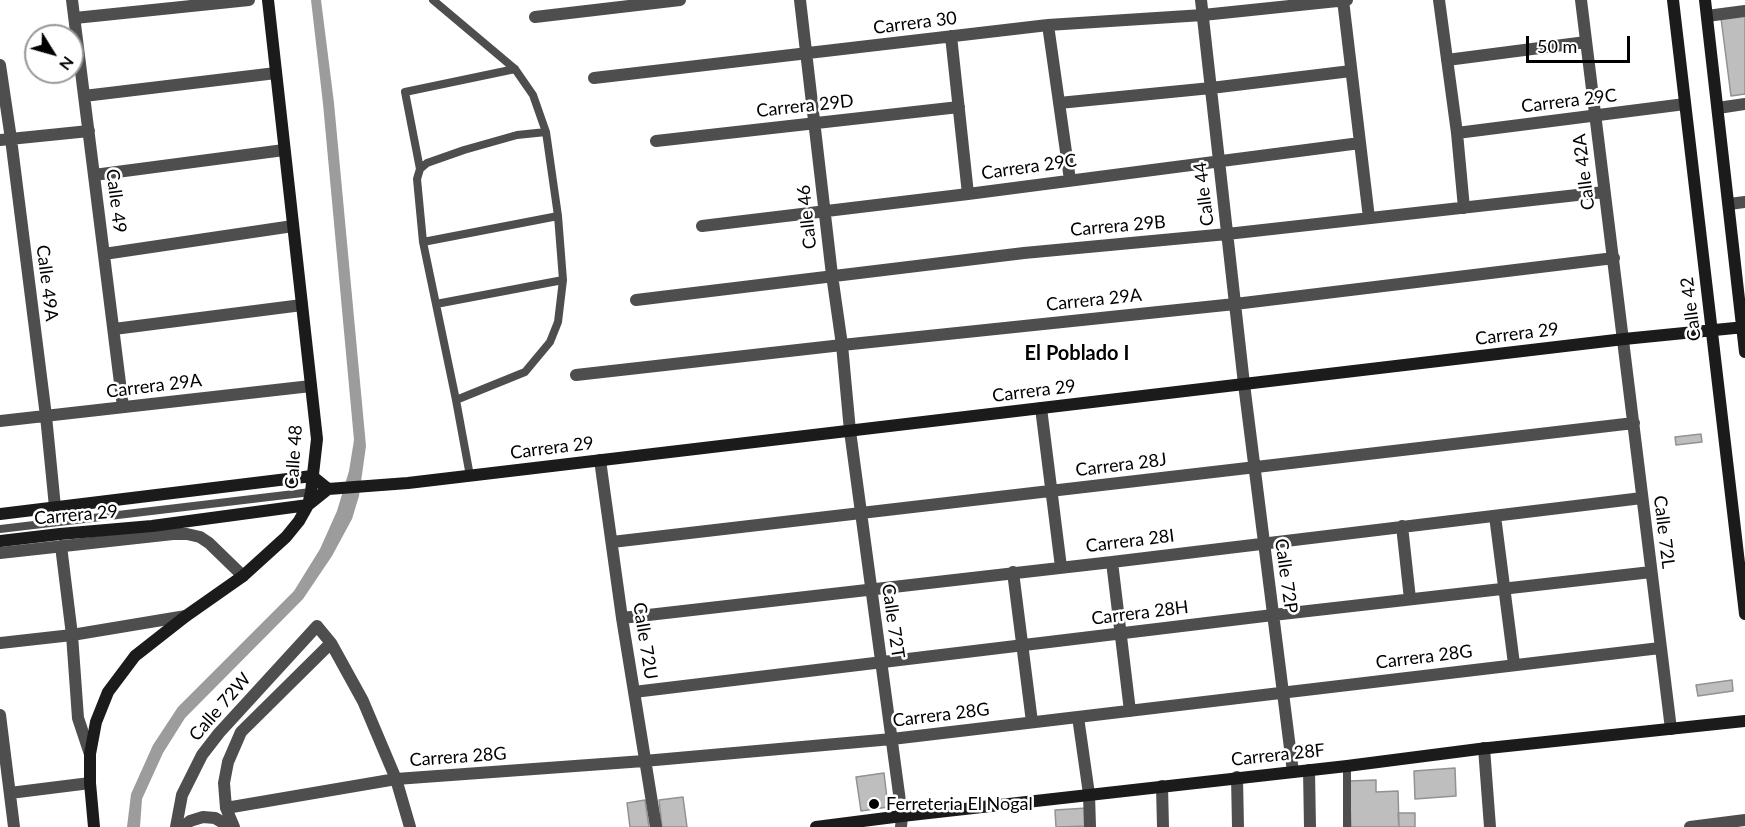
<!DOCTYPE html>
<style>
body{margin:0}
#map{position:relative;width:1745px;height:827px;overflow:hidden;background:#fff;font-family:Lato,sans-serif}
canvas{display:block}
.north{position:absolute;left:24px;top:24px;width:60px;height:60px;box-sizing:border-box;background:#fff;border:2px solid #999;border-radius:50%;rotate:127deg;font-size:16px;font-weight:700;line-height:24px;text-align:center;color:#000}
.north::after{content:'';display:block;margin:auto;width:21px;height:27px;background:#000;clip-path:polygon(50% 0,100% 100%,50% 72%,0 100%)}
.scale{position:absolute;left:1526px;top:36px;width:104px;height:27px;box-sizing:border-box;border:3px solid #000;border-top:0;padding-left:8px;font-size:18px;line-height:21px;white-space:nowrap;color:#000;-webkit-text-stroke:4px #fff;paint-order:stroke}
</style>
<div id="map">
<canvas width="1745" height="827"></canvas>
<div class="north">N</div>
<div class="scale">50 m</div>
</div>
<script>
const context = document.querySelector('canvas').getContext('2d');
context.lineJoin = 'round';
function paint(path, color) {
  context.fillStyle = color;
  context.fill(path, 'evenodd');
}
function poly(rows) {
  const path = new Path2D();
  for (const r of rows) {
    path.moveTo(r[0], r[1]);
    for (let i = 2; i < r.length; i += 2) path.lineTo(r[i], r[i + 1]);
  }
  return path;
}
function strokePath(path, color, width, dash) {
  context.strokeStyle = color;
  context.lineWidth = width;
  context.lineCap = dash ? 'butt' : 'round';
  context.setLineDash(dash || []);
  context.stroke(path);
}
function label(font, color, halo, rows, align = 'center') {
  context.font = font + ' Lato,sans-serif';
  context.lineWidth = 5;
  context.setLineDash([]);
  context.textBaseline = 'middle';
  context.strokeStyle = halo;
  context.fillStyle = color;
  for (const [text, x, y, turn = 0] of rows) {
    context.save();
    context.translate(x, y);
    context.rotate((+turn || 0) * Math.PI / 180);
    context.textAlign = isNaN(turn) ? turn : align;
    if (halo) context.strokeText(text, 0, 0);
    context.fillText(text, 0, 0);
    context.restore();
  }
}
const water = poly([
 [311,0,321,0,334,103,366,446,359,496,352,519,332,556,303,599,185,718,163,753,142,799,140,827,127,827,131,794,153,745,178,707,294,591,320,549,337,511,349,471,354,440,323,104]
]);
const building = poly([
 [1745,15,1745,94,1731,96,1721,18,1745,15],
 [1701,434,1702,442,1676,445,1675,437,1701,434],
 [1732,680,1733,691,1698,696,1696,685,1732,680],
 [1455,768,1456,796,1415,799,1414,771,1455,768],
 [884,773,888,807,861,811,856,777,884,773],
 [1376,780,1376,792,1398,791,1399,827,1351,827,1349,781,1376,780],
 [683,797,687,827,662,827,659,800,683,797],
 [645,800,649,827,630,827,627,803,645,800],
 [1087,808,1088,826,1056,827,1055,810,1087,808],
 [1398,813,1415,813,1415,827,1399,827,1398,813]
]);
const lane = poly([
 [433,0,515,69,533,95,546,132],
 [420,169,405,92,515,69],
 [423,242,558,216],
 [436,304,563,280],
 [456,400,525,372,550,342,558,322,563,280,558,216,546,132,517,135,464,150,427,163,420,169,417,179,423,242,456,400,470,476],
 [0,529,311,492],
 [1347,827,1347,766]
]);
const street = poly([
 [72,0,123,407],
 [800,0,832,275,842,345,850,431,902,816,901,827],
 [1201,0,1244,384,1293,772],
 [1343,0,1369,218],
 [1439,0,1457,133,1464,208],
 [1581,0,1671,729],
 [1707,16,1745,11],
 [535,17,680,0],
 [75,18,249,0],
 [1048,25,1070,180],
 [951,36,968,194],
 [1447,60,1586,42],
 [0,65,11,139,46,416,55,507],
 [594,78,1048,25,1203,15,1347,0],
 [84,96,276,73],
 [1059,103,1211,88,1351,71],
 [1718,108,1745,104],
 [1457,133,1685,104],
 [0,140,89,131],
 [656,141,959,107],
 [94,175,284,150],
 [1729,204,1745,202],
 [702,226,968,194,1360,143],
 [104,254,293,226],
 [636,300,1024,253,1227,234,1604,192],
 [114,329,302,305],
 [576,375,842,345,1235,304,1614,258],
 [1041,408,1061,567],
 [0,421,311,386],
 [600,460,622,618,656,827],
 [1495,516,1514,664],
 [1402,526,1410,599],
 [612,542,1634,423],
 [61,546,72,635,78,718,90,754],
 [0,553,173,534,187,534,200,537,209,543,243,576],
 [1112,562,1130,711],
 [1013,572,1032,722],
 [622,618,1112,562,1642,498],
 [0,643,72,635,186,616],
 [634,692,1273,615,1651,572],
 [0,715,14,827],
 [1078,717,1089,794,1090,827],
 [1484,748,1490,827],
 [1309,770,1310,827],
 [1237,777,1238,827],
 [1162,786,1163,827],
 [10,793,90,783],
 [226,808,396,779,644,761,892,739,1660,648],
 [176,827,182,795,202,755,219,733,317,626,331,643,363,701,396,779,410,827],
 [183,827,190,821,203,817,215,818,230,827],
 [234,827,226,808,224,783,228,762,241,732,331,643],
 [1690,827,1745,820]
]);
const secondary = poly([
 [1673,0,1745,614],
 [1705,0,1745,352],
 [0,514,312,476,328,489],
 [0,541,60,534,152,526,308,505,328,489,408,483,1624,339,1745,327],
 [94,827,90,783,90,754,96,722,108,692,135,656,186,616,243,576,286,537,299,521,308,505,311,492,317,439,268,0],
 [816,827,902,816,1347,766,1479,749,1745,721]
]);
const markers = [
 [874,804,6,"#000"]
];
const streetNames = [
 ["Carrera 30",915,23,-7],
 ["Carrera 29C",1569,101,-7],
 ["Carrera 29D",805,106,-6],
 ["Carrera 29C",1029,167,-8],
 ["Calle 42A",1584,172,-97],
 ["Calle 44",1204,194,-97],
 ["Calle 49",116,201,83],
 ["Calle 46",807,217,-96],
 ["Carrera 29B",1118,226,-5],
 ["Calle 49A",47,283,83],
 ["Carrera 29A",1094,300,-6],
 ["Calle 42",1691,309,-97],
 ["Carrera 29",1517,334,-7],
 ["Carrera 29A",154,386,-7],
 ["Carrera 29",1034,391,-7],
 ["Carrera 29",552,448,-7],
 ["Calle 48",294,457,-86],
 ["Carrera 28J",1121,465,-7],
 ["Carrera 29",76,515,-5],
 ["Calle 72L",1664,532,83],
 ["Carrera 28I",1130,541,-7],
 ["Calle 72P",1286,576,82],
 ["Carrera 28H",1140,613,-7],
 ["Calle 72T",893,621,82],
 ["Calle 72U",645,641,81],
 ["Carrera 28G",1424,657,-7],
 ["Calle 72W",220,707,-49],
 ["Carrera 28G",941,715,-7],
 ["Carrera 28F",1278,755,-6],
 ["Carrera 28G",458,757,-4]
];
const poiNames = [
 ["Ferreteria El Nogal",886,804]
];
const neighbourhoodNames = [
 ["El Poblado I",1077,354]
];
paint(water, '#9c9c9c');
paint(building, '#bebebe');
strokePath(building, '#929292', 1.5);
strokePath(lane, '#4e4e4e', 8);
strokePath(street, '#4e4e4e', 12);
strokePath(secondary, '#1b1b1b', 12);
for (const [x, y, r, color] of markers) {
  const dot = new Path2D();
  dot.arc(x, y, r, 0, 2 * Math.PI);
  context.fillStyle = color;
  context.fill(dot);
  strokePath(dot, '#fff', 2);
}
label('18px', '#000', '#fff', streetNames);
label('18px', '#000', '#fff', poiNames, 'left');
label('bold 20px', '#000', '#fff', neighbourhoodNames);
</script>
